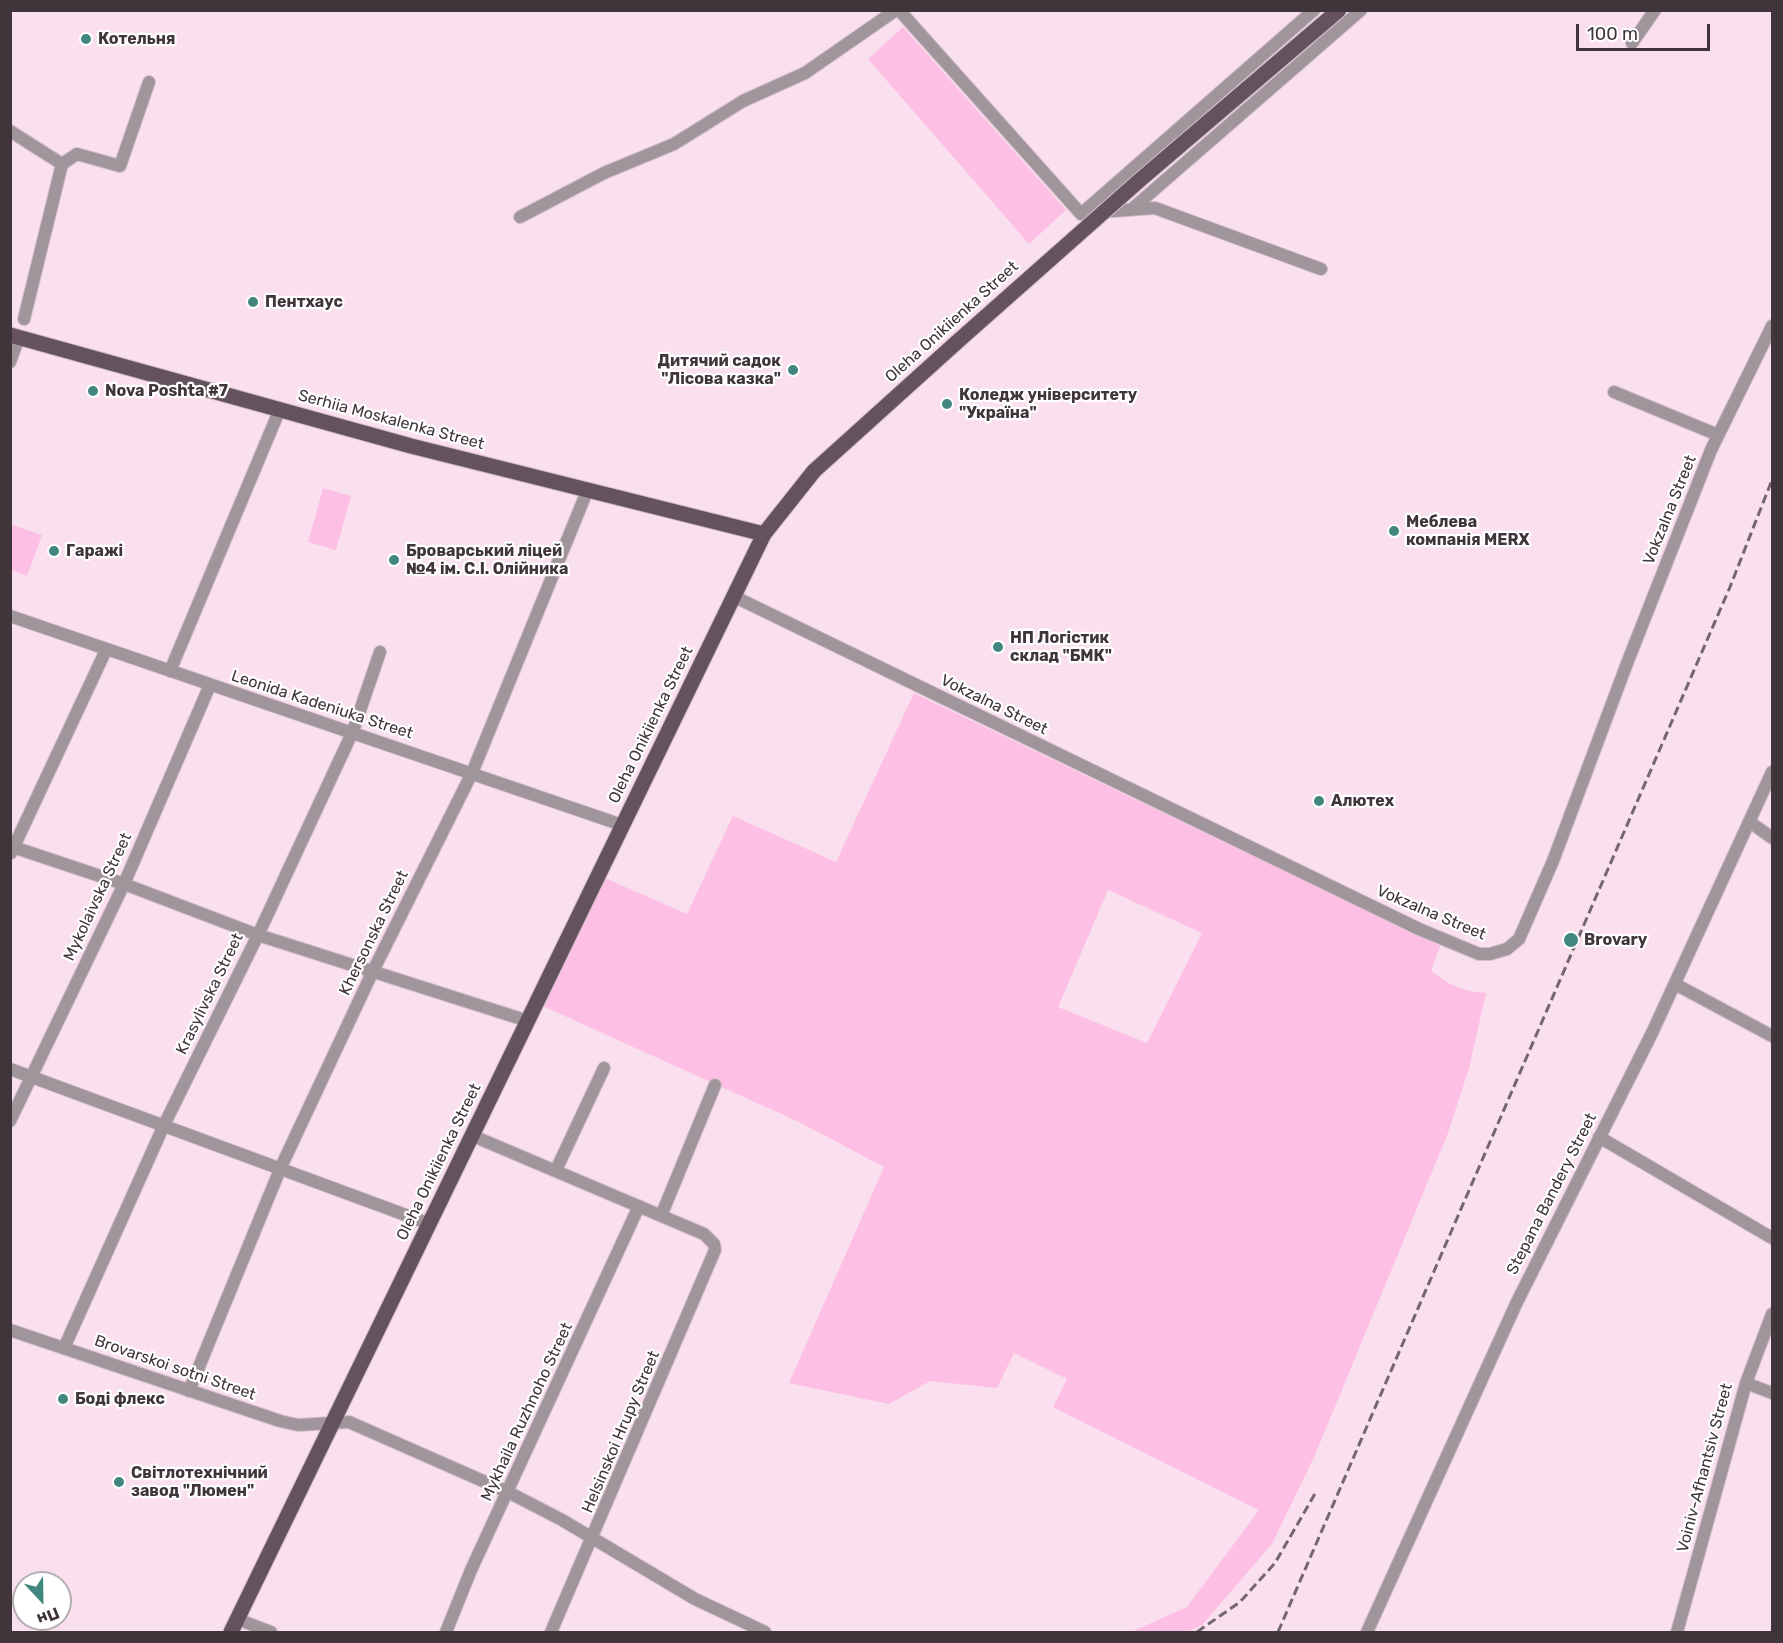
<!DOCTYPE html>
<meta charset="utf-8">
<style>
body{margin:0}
#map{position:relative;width:1783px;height:1643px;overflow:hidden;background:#fae0ef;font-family:Rubik,sans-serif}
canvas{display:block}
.frame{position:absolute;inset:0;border:12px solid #3f353b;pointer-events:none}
.north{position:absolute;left:12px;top:1571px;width:60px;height:60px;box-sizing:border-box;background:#fff;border:2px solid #b2aeb1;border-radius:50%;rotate:158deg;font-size:16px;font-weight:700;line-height:24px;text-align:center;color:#3f353b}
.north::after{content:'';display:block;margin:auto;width:21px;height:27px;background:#41877f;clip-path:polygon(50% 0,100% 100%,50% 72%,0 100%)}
.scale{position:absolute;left:1576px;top:24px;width:134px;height:27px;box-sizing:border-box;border:3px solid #3f353b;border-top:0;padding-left:8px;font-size:18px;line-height:21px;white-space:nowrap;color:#3f353b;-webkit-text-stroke:4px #fff;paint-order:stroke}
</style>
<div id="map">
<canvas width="1783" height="1643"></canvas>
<div class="frame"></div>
<div class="north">Пн</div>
<div class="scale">100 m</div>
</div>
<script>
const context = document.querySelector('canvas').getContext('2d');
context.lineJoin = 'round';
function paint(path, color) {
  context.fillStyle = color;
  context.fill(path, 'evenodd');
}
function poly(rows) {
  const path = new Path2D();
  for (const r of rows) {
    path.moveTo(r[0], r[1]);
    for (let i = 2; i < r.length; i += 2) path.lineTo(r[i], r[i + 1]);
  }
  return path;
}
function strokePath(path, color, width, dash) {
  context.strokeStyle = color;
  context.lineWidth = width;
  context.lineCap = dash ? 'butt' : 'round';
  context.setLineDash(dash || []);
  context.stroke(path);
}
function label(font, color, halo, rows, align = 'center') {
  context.font = font + ' Rubik,sans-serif';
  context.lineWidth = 4.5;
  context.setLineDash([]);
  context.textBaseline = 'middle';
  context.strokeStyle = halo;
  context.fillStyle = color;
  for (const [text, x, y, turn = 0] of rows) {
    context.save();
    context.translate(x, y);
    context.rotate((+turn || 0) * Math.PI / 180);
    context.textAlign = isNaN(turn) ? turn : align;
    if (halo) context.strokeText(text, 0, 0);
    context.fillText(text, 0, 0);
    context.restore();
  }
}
const green = poly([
 [903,27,1066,210,1029,244,868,59],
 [323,488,351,496,336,550,308,542],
 [10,524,42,535,27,576,11,570],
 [914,693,1440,946,1431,971,1450,984,1469,991,1486,993,1469,1068,1448,1133,1315,1455,1272,1544,1202,1625,1187,1632,1131,1632,1187,1607,1259,1510,1053,1407,1067,1379,1014,1353,997,1388,930,1381,889,1404,789,1383,884,1167,799,1122,536,1003,598,875,687,914,733,816,836,862],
 [1108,890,1202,933,1147,1043,1058,1007]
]);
const minor = poly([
 [899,10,1081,214],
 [1632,43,1655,10],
 [10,131,62,164,24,319],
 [62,164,77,154,120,166,149,82],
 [1132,209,1361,10],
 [1100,212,1155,208,1321,269],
 [1081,214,1314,10],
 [520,217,604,173,674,144,743,101,805,73,896,10],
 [10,362,19,337],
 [1614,392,1718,435],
 [733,596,1419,929,1479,954,1490,954,1507,949,1519,939,1553,861,1626,666,1711,450,1772,326],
 [10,616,622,825],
 [170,671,280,409],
 [1750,822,1772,838],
 [10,846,124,884,258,935,528,1021],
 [11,853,106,650],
 [1675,984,1772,1036],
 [10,1069,430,1224],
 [10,1121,124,884,210,685],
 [473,1136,704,1234,714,1244,715,1250,551,1632],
 [1599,1137,1772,1238],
 [556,1170,604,1068],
 [661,1216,715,1085],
 [10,1330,280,1421,298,1425,349,1422,508,1492,562,1520,695,1599,765,1632],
 [64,1348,164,1125,258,935,353,731,380,652],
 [1746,1383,1772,1393],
 [189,1391,281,1167,372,973,472,773,588,489],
 [237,1619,271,1632],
 [446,1632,471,1570,639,1206],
 [1367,1632,1516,1304,1652,1033,1772,772],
 [1677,1632,1746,1383,1772,1314]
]);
const major = poly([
 [10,335,411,446,764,534],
 [231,1632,764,534,814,471,957,342]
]);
const rail = poly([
 [1197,1632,1240,1602,1275,1563,1316,1492],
 [1278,1632,1730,587,1772,480]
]);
const majorBridge = poly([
 [957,342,1141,179,1339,10]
]);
const markers = [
 [86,39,6,"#41877f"],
 [253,302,6,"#41877f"],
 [793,370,6,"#41877f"],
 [93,391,6,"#41877f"],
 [947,404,6,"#41877f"],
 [1394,531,6,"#41877f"],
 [54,551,6,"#41877f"],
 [394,560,6,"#41877f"],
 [998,647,6,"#41877f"],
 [1319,801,6,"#41877f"],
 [1571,940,8,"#41877f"],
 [63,1399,6,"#41877f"],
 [119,1482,6,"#41877f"]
];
const poiNames = [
 ["Котельня",98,39],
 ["Пентхаус",265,302],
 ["Дитячий садок",781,361,"right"],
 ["\"Лісова казка\"",781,379,"right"],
 ["Nova Poshta #7",105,391],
 ["Коледж університету",959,395],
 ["\"Україна\"",959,413],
 ["Меблева",1406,522],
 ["компанія MERX",1406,540],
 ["Гаражі",66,551],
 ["Броварський ліцей",406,551],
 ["№4 ім. С.І. Олійника",406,569],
 ["НП Логістик",1010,638],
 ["склад \"БМК\"",1010,656],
 ["Алютех",1331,801],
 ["Brovary",1584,940],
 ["Боді флекс",75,1399],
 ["Світлотехнічний",131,1473],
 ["завод \"Люмен\"",131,1491]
];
const streetNames = [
 ["Oleha Onikiienka Street",952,322,-42],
 ["Serhiia Moskalenka Street",391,420,15],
 ["Vokzalna Street",1670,510,-68],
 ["Leonida Kadeniuka Street",322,705,18],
 ["Vokzalna Street",994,705,26],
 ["Oleha Onikiienka Street",651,725,-64],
 ["Mykolaivska Street",98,897,-65],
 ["Vokzalna Street",1431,913,23],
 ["Khersonska Street",374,933,-64],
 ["Krasylivska Street",210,994,-64],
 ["Oleha Onikiienka Street",439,1162,-64],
 ["Stepana Bandery Street",1552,1194,-63],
 ["Brovarskoi sotni Street",175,1368,19],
 ["Mykhaila Ruzhnoho Street",527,1412,-65],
 ["Helsinskoi Hrupy Street",621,1432,-67],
 ["Voiniv-Afhantsiv Street",1705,1468,-75]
];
paint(green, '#fdbfe3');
strokePath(minor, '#d5becb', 14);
strokePath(major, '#d5becb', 17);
strokePath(minor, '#a0959b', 12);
strokePath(major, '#64525c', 15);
strokePath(rail, '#74666e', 3, [9, 4.5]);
strokePath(majorBridge, '#d5becb', 17, []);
strokePath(majorBridge, '#64525c', 15);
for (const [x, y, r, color] of markers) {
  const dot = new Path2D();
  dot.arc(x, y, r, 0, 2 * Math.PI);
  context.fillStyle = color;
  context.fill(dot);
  strokePath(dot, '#fff', 2);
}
label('bold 16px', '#3f353b', '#fff', poiNames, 'left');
label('16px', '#3f353b', '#fff', streetNames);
</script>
